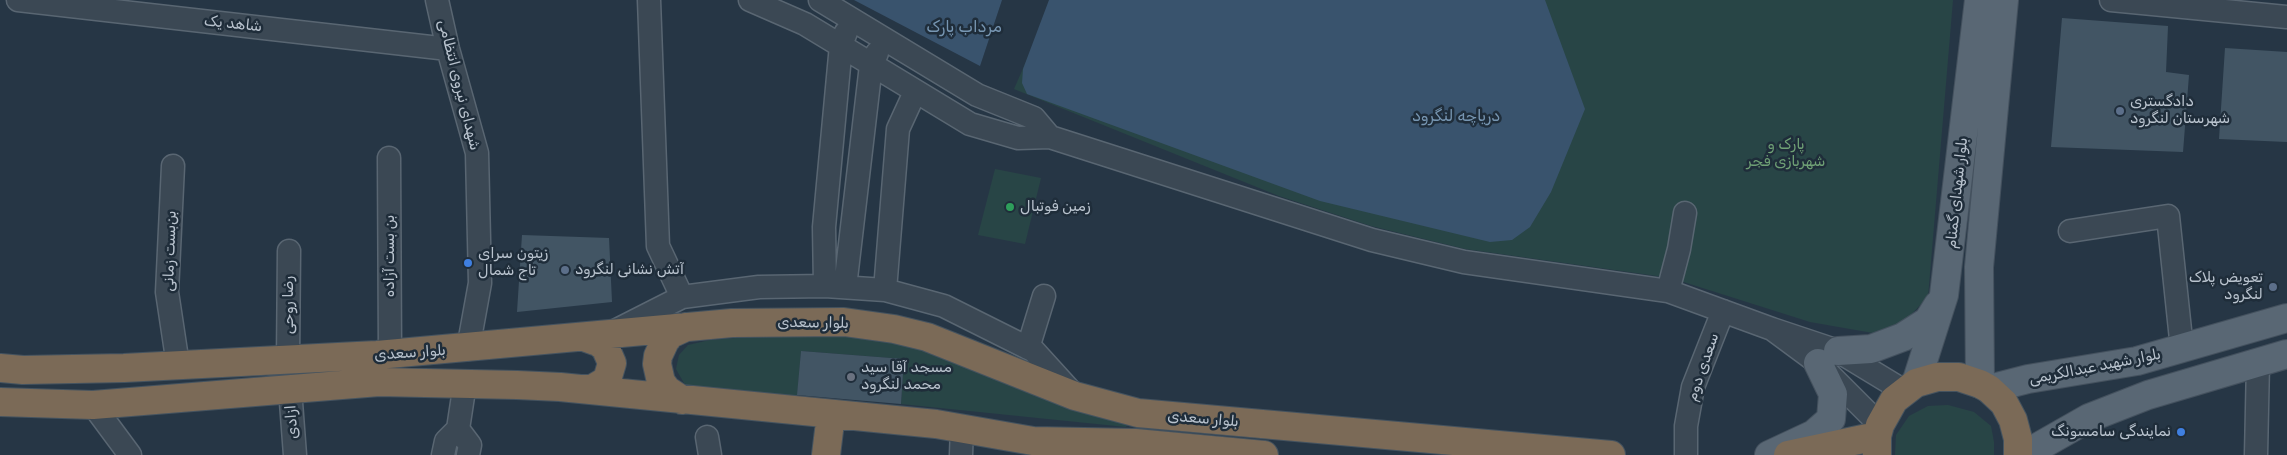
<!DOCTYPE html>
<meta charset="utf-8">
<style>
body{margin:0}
canvas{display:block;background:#263645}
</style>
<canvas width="2287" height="455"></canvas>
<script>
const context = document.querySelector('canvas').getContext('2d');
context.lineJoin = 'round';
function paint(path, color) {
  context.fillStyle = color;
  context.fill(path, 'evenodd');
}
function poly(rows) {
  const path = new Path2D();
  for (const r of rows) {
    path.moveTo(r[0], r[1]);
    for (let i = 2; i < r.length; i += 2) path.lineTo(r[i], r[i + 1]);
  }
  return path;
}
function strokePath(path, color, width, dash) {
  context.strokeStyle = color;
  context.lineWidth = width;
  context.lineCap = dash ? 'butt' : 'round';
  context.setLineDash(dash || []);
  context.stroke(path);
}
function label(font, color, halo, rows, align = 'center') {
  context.font = font + ' Rubik,Cairo,sans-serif';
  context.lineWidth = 5;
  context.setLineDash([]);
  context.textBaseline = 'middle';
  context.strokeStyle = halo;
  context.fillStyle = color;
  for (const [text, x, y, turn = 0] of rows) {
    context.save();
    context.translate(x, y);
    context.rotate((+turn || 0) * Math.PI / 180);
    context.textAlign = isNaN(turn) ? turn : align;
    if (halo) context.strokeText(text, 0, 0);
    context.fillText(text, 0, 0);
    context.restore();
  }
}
const green = poly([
 [1053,0,1953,0,1928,297,1903,323,1873,333,1810,322,1671,278,1465,249,1371,226,1279,196,1014,89],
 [995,169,1041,178,1025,244,978,235],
 [820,331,888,337,1129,421,1126,427,901,404,904,359,801,351,797,398,697,391,684,383,676,369,679,355,688,345,710,340],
 [1948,405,1974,412,1991,426,1994,442,1994,455,1895,455,1896,435,1909,416,1928,406]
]);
const water = poly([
 [854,0,1002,0,980,66],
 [1049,0,1545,0,1585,109,1551,192,1530,227,1512,240,1490,242,1320,201,1027,94,1022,83,1023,69]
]);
const building = poly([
 [2062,18,2168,26,2166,72,2189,75,2183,152,2051,147],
 [2225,48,2287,52,2287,142,2219,139],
 [522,235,609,238,612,302,517,312],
 [801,351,904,359,901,404,797,395]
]);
const minor = poly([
 [18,0,448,49],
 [437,0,448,49,477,153,480,283,468,349],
 [649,0,658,246,682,297],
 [750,0,805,24,970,124,1018,138,1050,137,1034,118,977,95,820,0],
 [2111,0,2287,17],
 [915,92,898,129,885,290,944,306,1034,351,1074,395],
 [1050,137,1372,240,1464,262,1668,291,1772,329],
 [389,158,390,354],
 [173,166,167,292,178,365],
 [2070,231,2168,216,2182,349],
 [825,286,824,227,841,45,846,32],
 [845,287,871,65,877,53],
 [1668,291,1679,249,1685,213],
 [615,331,682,297,759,287,825,286,885,290],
 [1028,348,1044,296],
 [288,360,289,251],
 [290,389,295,455],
 [93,405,130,455],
 [1880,425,1818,363,1772,329,1838,351,1904,391],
 [458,429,465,383],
 [458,429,470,445,468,455],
 [707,437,710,455],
 [443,455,446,441,458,429],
 [961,455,962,427],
 [1686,455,1686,426,1693,387,1723,311],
 [2256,455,2258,363]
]);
const major = poly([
 [1838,351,1871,349,1903,337,1928,321,1938,305],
 [1916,383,1944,295,1979,0],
 [1980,384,1979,267,2004,0],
 [1989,389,2028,379,2137,361,2287,318],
 [1769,455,1814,434,1831,419,1833,394,1818,363],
 [2024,455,2089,418,2148,395,2287,354]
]);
const highway = poly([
 [0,368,23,370,124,368,377,355,732,323,844,322,894,329,927,337,1075,396,1138,413,1611,455],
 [584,389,592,389,607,380,612,363,605,347,598,342,584,337],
 [682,400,667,390,661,382,657,364,658,356,665,341,671,334,686,327],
 [0,402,93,405,379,382,517,385,560,387,936,424,1033,441,1135,443,1264,455],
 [826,455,831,414],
 [1788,455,1877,436],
 [1877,455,1877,436,1880,425,1894,400,1916,383,1937,377,1959,377,1980,384,1989,389,2004,403,2013,420,2018,439,2018,455]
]);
const markers = [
 [2120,111,5,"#5c6f8a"],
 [1010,207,5,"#2e9e5b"],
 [468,263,5,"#3f7fe0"],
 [565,270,5,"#5c6f8a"],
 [2273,287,5,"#5c6f8a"],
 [851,377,5,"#6b7280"],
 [2181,432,5,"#3f7fe0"]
];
const streetNames = [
 ["شاهد یک",233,24,6],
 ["شهدای نیروی انتظامی",459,85,76],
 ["بلوار شهدای گمنام",1957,193,-84],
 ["بن‌بست زمانی",170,251,-88],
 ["بن بست آزاده",390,256,-90],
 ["رضا روحی",289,305,-90],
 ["بلوار سعدی",813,323,1],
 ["بلوار سعدی",410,353,-4],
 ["سعدی دوم",1703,367,-71],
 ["بلوار شهید عبدالکریمی",2095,367,-11],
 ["بلوار سعدی",1203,419,5],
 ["ازادی",292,422,-94]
];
const poiNames = [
 ["دادگستری",2130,102],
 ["شهرستان لنگرود",2130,119],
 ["زمین فوتبال",1020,207],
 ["زیتون سرای",478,254],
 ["تاج شمال",478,271],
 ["آتش نشانی لنگرود",575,270],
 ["تعویض پلاک",2263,278,"right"],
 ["لنگرود",2263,295,"right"],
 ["مسجد آقا سید",861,368],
 ["محمد لنگرود",861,385],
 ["نمایندگی سامسونگ",2171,432,"right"]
];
const parkNames = [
 ["پارک و",1786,145],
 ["شهربازی فجر",1786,162]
];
const waterNames = [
 ["مرداب پارک",964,27],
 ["دریاچه لنگرود",1456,116]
];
paint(green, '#284546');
paint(water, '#39536d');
paint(building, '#425564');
strokePath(minor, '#596672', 25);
strokePath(major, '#44515e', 30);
strokePath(highway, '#45535f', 30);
strokePath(minor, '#3b4854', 22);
strokePath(major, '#596774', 28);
strokePath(highway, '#7b6a57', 28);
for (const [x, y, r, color] of markers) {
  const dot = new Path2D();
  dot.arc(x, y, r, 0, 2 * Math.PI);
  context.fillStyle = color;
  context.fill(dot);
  strokePath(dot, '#1f2d3a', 2);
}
label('15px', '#b9c3ce', '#1f2d3a', streetNames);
label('15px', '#b9c3ce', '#1f2d3a', poiNames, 'left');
label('15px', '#6fa075', '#1f2d3a', parkNames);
label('italic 16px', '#7796b2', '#1f2d3a', waterNames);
</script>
